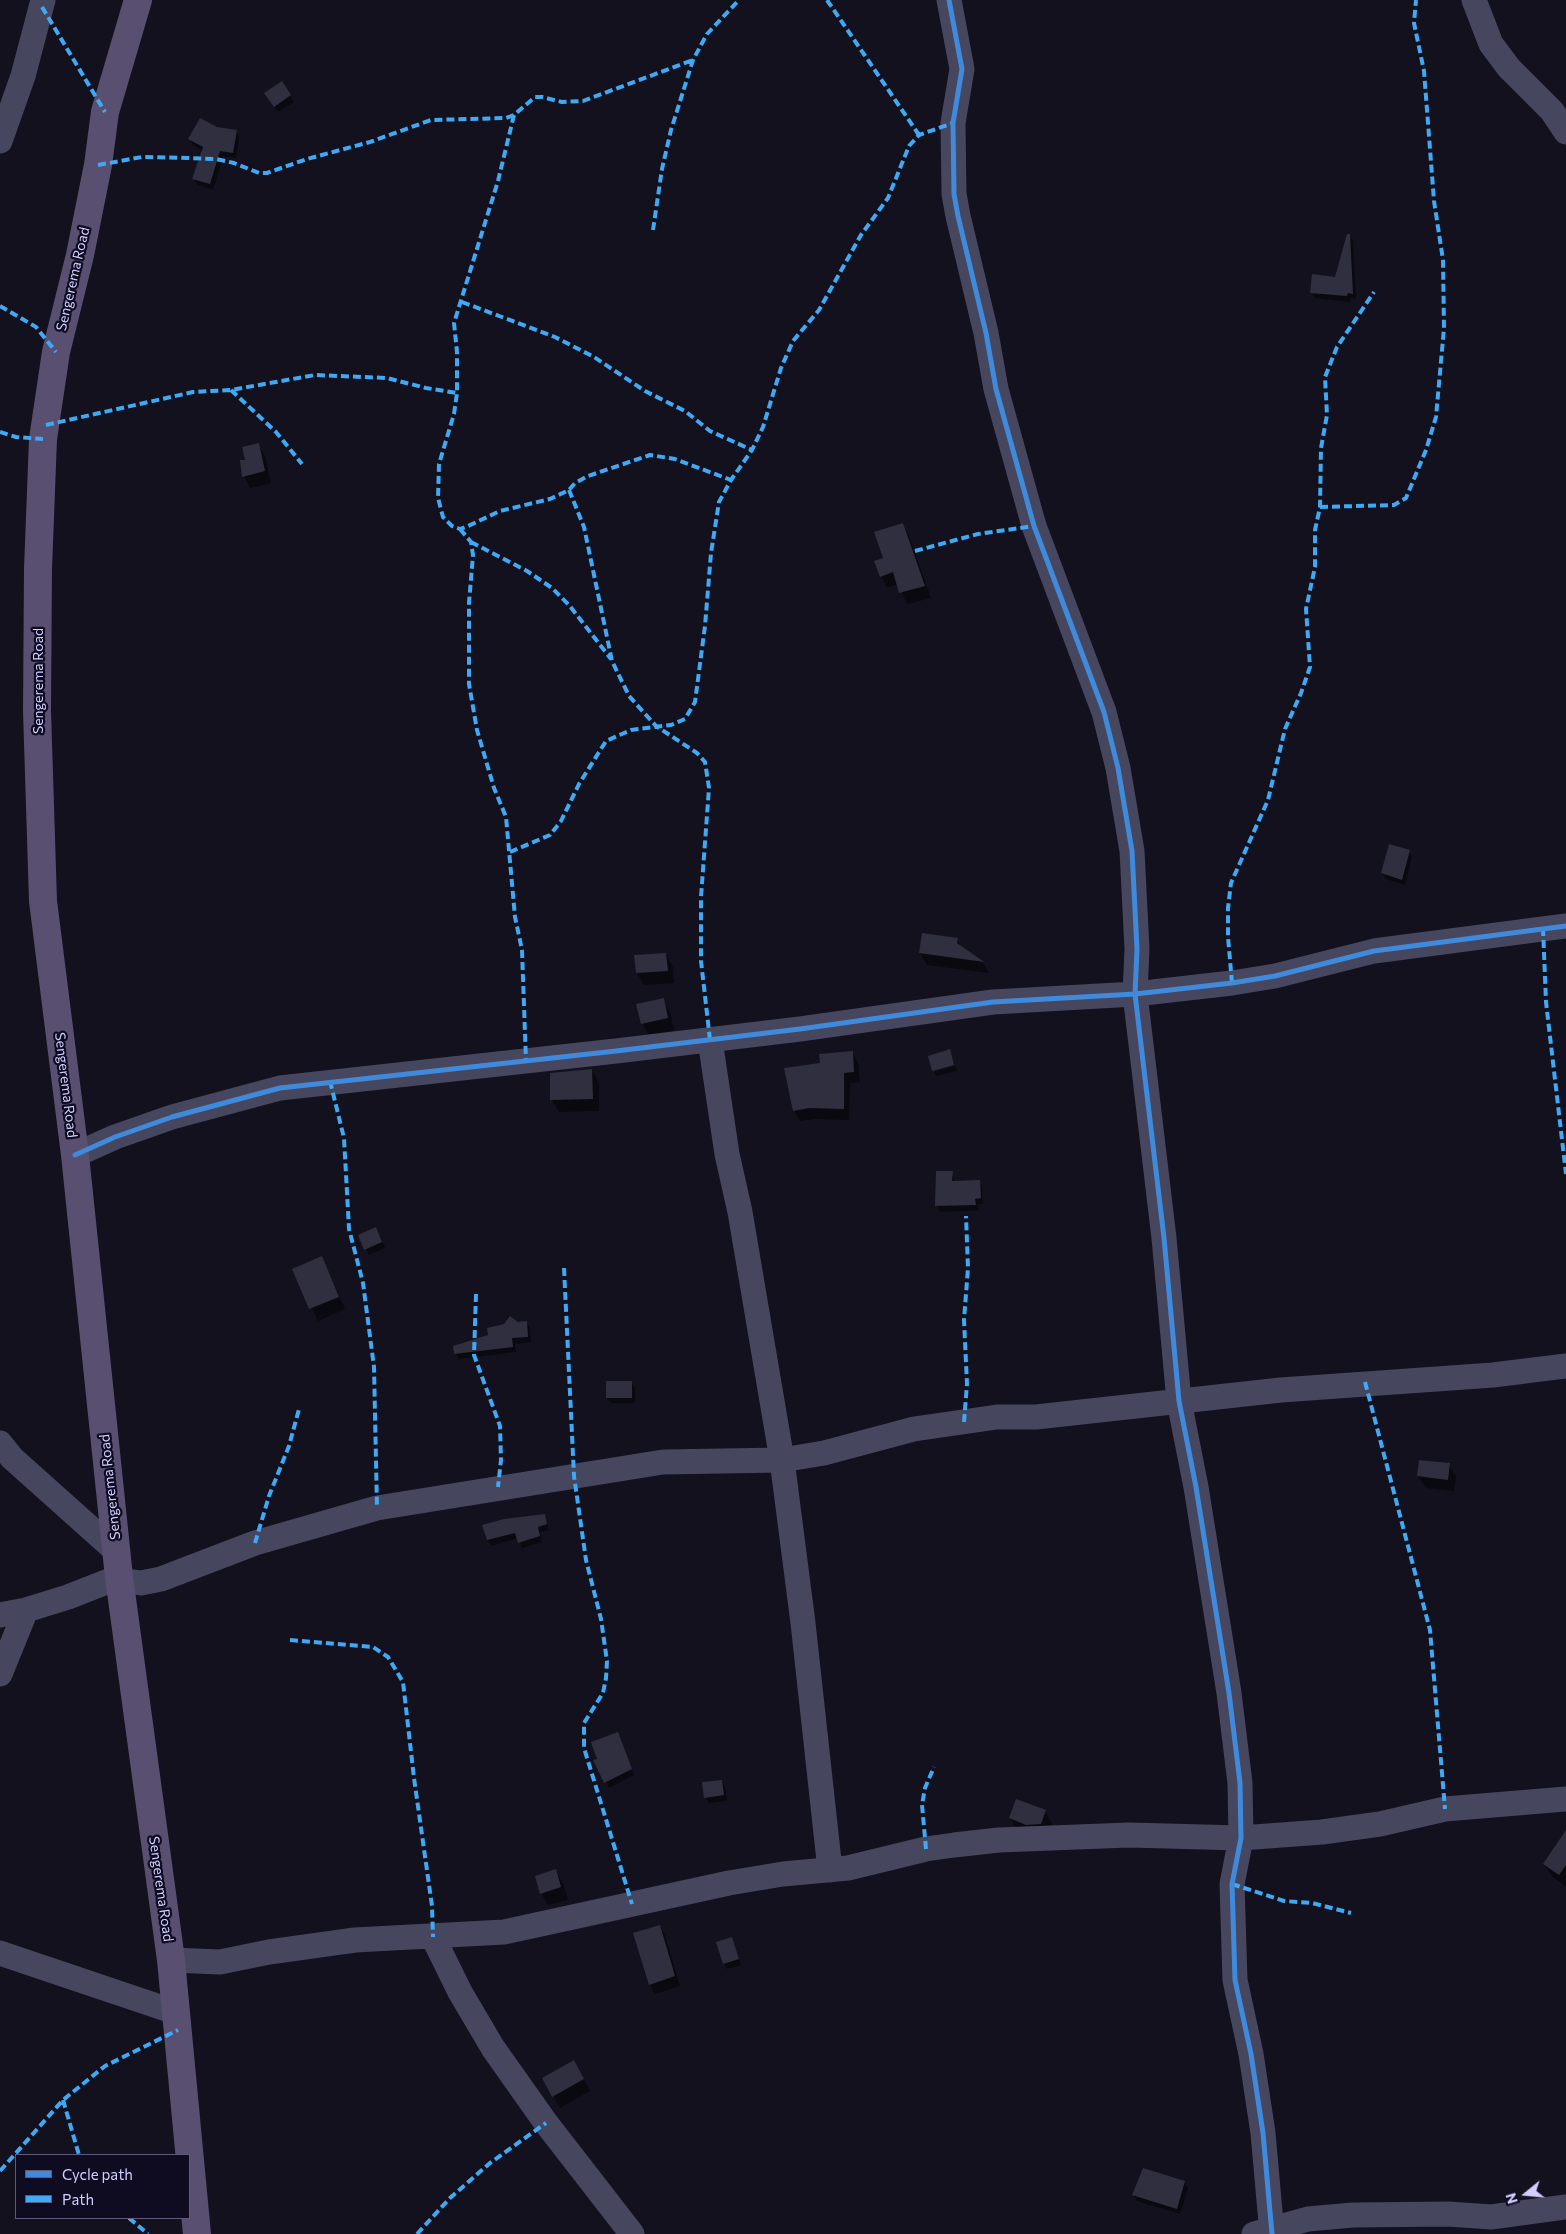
<!DOCTYPE html>
<style>
body{margin:0}
#map{position:relative;width:1566px;height:2234px;overflow:hidden;background:#12111d;font-family:Commissioner,sans-serif}
canvas{display:block}
.legend{position:absolute;left:15px;top:2154px;width:175px;height:65px;box-sizing:border-box;background:#0f0c22;border:1px solid #5d5a7a;margin:0;padding:6px 9px;list-style:none;font-size:15px;color:#d1ceff}
.legend li{display:flex;align-items:center;gap:10px;height:25px}
.legend b{width:25px;border:1px solid #5d5a7a}
.north{position:absolute;left:1501px;top:2169px;width:50px;height:50px;-webkit-text-stroke:4px #0f0c22;paint-order:stroke;rotate:253deg;font-size:14px;font-weight:700;line-height:20px;text-align:center;color:#d1ceff}
.north::after{content:'';display:block;margin:auto;width:18px;height:22px;background:#d1ceff;clip-path:polygon(50% 0,100% 100%,50% 72%,0 100%)}
</style>
<div id="map">
<canvas width="1566" height="2234"></canvas>
<ul class="legend">
<li><b style="height:6px;background:#408adc"></b>Cycle path</li>
<li><b style="height:6px;background:#3fa9f5"></b>Path</li>
</ul>
<div class="north">N</div>
</div>
<script>
const context = document.querySelector('canvas').getContext('2d');
context.lineJoin = 'round';
function paint(path, color) {
  context.fillStyle = color;
  context.fill(path, 'evenodd');
}
function poly(rows) {
  const path = new Path2D();
  for (const r of rows) {
    path.moveTo(r[0], r[1]);
    for (let i = 2; i < r.length; i += 2) path.lineTo(r[i], r[i + 1]);
  }
  return path;
}
function strokePath(path, color, width, dash) {
  context.strokeStyle = color;
  context.lineWidth = width;
  context.lineCap = dash ? 'butt' : 'round';
  context.setLineDash(dash || []);
  context.stroke(path);
}
function label(font, color, halo, rows, align = 'center') {
  context.font = font + ' Commissioner,sans-serif';
  context.lineWidth = 4.5;
  context.setLineDash([]);
  context.textBaseline = 'middle';
  context.strokeStyle = halo;
  context.fillStyle = color;
  for (const [text, x, y, turn = 0] of rows) {
    context.save();
    context.translate(x, y);
    context.rotate((+turn || 0) * Math.PI / 180);
    context.textAlign = isNaN(turn) ? turn : align;
    if (halo) context.strokeText(text, 0, 0);
    context.fillText(text, 0, 0);
    context.restore();
  }
}
const shadow = poly([
 [281,83,294,102,278,112,269,99],
 [217,128,236,131,239,137,236,158,223,156,213,190,197,184,194,179,203,151,193,145,190,139],
 [1349,235,1353,241,1356,299,1351,298,1350,302,1315,298,1312,292,1336,278],
 [258,444,265,456,271,483,250,488,244,476,247,461],
 [903,524,909,536,931,598,907,604,898,584,887,588,881,576,884,559],
 [1409,851,1412,857,1405,885,1386,879,1382,873],
 [957,939,962,948,983,963,989,973,927,965,920,953],
 [666,954,673,967,674,983,644,985,637,973],
 [663,999,670,1012,674,1030,649,1036,642,1023],
 [852,1052,858,1063,860,1082,850,1083,849,1120,815,1119,800,1121,794,1111,821,1064],
 [955,1066,957,1071,936,1076,934,1072],
 [592,1070,599,1083,599,1111,559,1112,552,1100],
 [937,1172,952,1173,955,1182,979,1182,982,1187,983,1204,977,1204,979,1210,940,1212,937,1206],
 [379,1235,385,1248,369,1255,366,1249],
 [322,1258,345,1309,318,1321,294,1270],
 [526,1322,530,1328,531,1342,515,1344,516,1352,459,1359,456,1354,518,1323],
 [631,1382,635,1388,635,1403,611,1403,607,1398],
 [1449,1465,1456,1477,1454,1491,1426,1488,1418,1476],
 [544,1515,549,1530,540,1532,542,1542,522,1548,518,1538,491,1546,488,1540],
 [618,1733,634,1775,609,1788,595,1761],
 [722,1781,725,1787,727,1801,709,1803,705,1797],
 [1045,1811,1052,1824,1048,1836,1017,1830,1010,1818],
 [1566,1850,1566,1887,1552,1876,1544,1864],
 [555,1871,563,1883,568,1900,548,1905,541,1893],
 [660,1926,665,1935,680,1986,655,1994,650,1985,634,1934],
 [731,1938,741,1965,727,1969,724,1963],
 [574,2061,590,2091,560,2108,544,2078],
 [1184,2182,1188,2188,1180,2214,1137,2201,1134,2195]
]);
const building = poly([
 [282,81,291,95,274,107,264,93],
 [200,118,217,127,237,130,233,153,220,151,210,184,192,179,203,147,188,139],
 [1347,234,1350,234,1353,294,1348,293,1347,296,1310,293,1312,274,1335,277],
 [259,443,265,471,242,477,240,460,245,460,242,447],
 [903,523,925,586,899,593,893,572,880,577,874,561,883,558,874,532],
 [1389,844,1410,850,1402,880,1381,873],
 [922,933,958,938,957,943,984,962,919,953],
 [666,953,668,971,636,973,634,955],
 [664,998,668,1018,641,1024,636,1004],
 [950,1049,954,1065,932,1071,928,1056],
 [853,1051,854,1072,844,1073,844,1109,809,1108,793,1111,784,1068,820,1063,819,1054],
 [592,1069,593,1099,550,1100,550,1073],
 [936,1171,953,1171,952,1181,980,1180,981,1198,975,1199,976,1205,935,1206],
 [376,1227,382,1242,364,1250,358,1235],
 [322,1256,339,1297,309,1309,292,1269],
 [510,1316,518,1322,527,1321,528,1337,512,1338,513,1347,454,1354,453,1346,488,1335,487,1328,504,1324],
 [606,1381,632,1381,632,1398,606,1398],
 [1419,1460,1450,1463,1448,1480,1417,1476],
 [545,1514,547,1524,538,1527,540,1536,518,1543,515,1533,487,1540,482,1525,504,1519],
 [618,1732,632,1769,604,1783,593,1760,597,1759,591,1742],
 [722,1780,724,1795,704,1798,702,1782],
 [1016,1799,1046,1810,1041,1824,1026,1825,1009,1818],
 [1566,1830,1566,1865,1559,1875,1543,1864],
 [556,1869,561,1887,540,1894,535,1876],
 [660,1925,675,1976,649,1985,633,1933],
 [732,1937,739,1959,723,1964,716,1942],
 [574,2060,584,2079,552,2097,542,2078],
 [1143,2168,1185,2181,1177,2209,1132,2195]
]);
const minor = poly([
 [949,0,962,69,953,123,954,194,958,216,986,333,996,389,1034,526,1104,712,1118,768,1132,851,1137,949,1135,994,1164,1238,1179,1401,1196,1487,1229,1693,1240,1783,1241,1838,1232,1884,1235,1980,1251,2054,1263,2133,1272,2234],
 [1474,0,1491,44,1509,68,1552,111,1566,132],
 [0,141,23,76,43,0],
 [710,1040,727,1154,740,1212,782,1460,803,1623,830,1870],
 [75,1155,115,1137,172,1117,280,1088,616,1051,800,1029,993,1002,1135,994,1232,983,1275,976,1374,951,1566,926],
 [0,1443,12,1458,116,1551],
 [120,1580,141,1583,161,1579,255,1543,377,1508,663,1462,782,1460,824,1453,914,1429,997,1417,1036,1417,1281,1390,1493,1375,1566,1366],
 [0,1615,26,1610,68,1597,119,1577],
 [0,1674,26,1610],
 [433,1937,460,1992,493,2048,546,2123,632,2234],
 [0,1953,175,2012],
 [171,1960,220,1962,269,1952,355,1940,504,1932,729,1883,783,1874,848,1868,926,1849,954,1845,999,1840,1129,1835,1241,1838,1322,1832,1380,1824,1445,1809,1566,1799],
 [1254,2234,1308,2219,1353,2215,1449,2214,1491,2217,1566,2207]
]);
const major = poly([
 [138,0,105,112,98,165,80,255,56,352,43,439,38,569,37,711,43,901,75,1155,119,1577,171,1960,197,2234]
]);
const quiet = poly([
 [827,0,919,135],
 [42,7,105,112],
 [514,115,498,181,454,323,457,352,457,393,454,414,439,464,438,498,443,517,452,526,460,529,468,526,500,511,550,499,569,490,575,483,588,476,650,455,675,459,731,480],
 [98,165,142,157,187,158,216,159,234,163,259,173,267,173,307,159,370,142,431,120,506,118,514,115,535,97,542,97,562,102,583,101,693,60],
 [653,230,662,169,671,130,693,60,707,34,739,0],
 [462,302,555,337,594,357,645,391,685,411,710,431,752,450],
 [0,306,36,327,56,352],
 [231,390,276,432,302,464],
 [46,425,193,392,231,390,315,375,387,378,426,388,457,393],
 [0,432,16,437,43,439],
 [569,490,584,527,612,661,629,696,656,726,697,753,705,762,709,788,701,897,701,961,710,1040],
 [1320,507,1394,505,1406,498,1426,450,1436,417,1444,328,1443,260,1434,201,1424,71,1414,23,1416,0],
 [460,529,471,542,473,555,469,603,469,684,477,730,494,788,506,817,515,917,522,950,526,1061],
 [471,542,527,571,552,588,569,605,611,659],
 [915,551,978,534,1034,526],
 [510,852,550,835,561,821,579,784,606,741,631,730,671,725,685,719,695,702,705,626,711,553,719,502,731,480,752,450,763,427,781,368,793,341,819,310,861,235,888,198,909,146,919,135,953,123],
 [1543,928,1546,1002,1566,1174],
 [1232,983,1228,937,1228,908,1231,883,1268,800,1285,729,1301,693,1310,667,1306,609,1315,567,1315,530,1320,507,1321,448,1327,415,1325,377,1337,347,1374,292],
 [330,1081,344,1138,349,1229,363,1283,374,1367,377,1508],
 [564,1268,574,1476,586,1560,601,1619,607,1661,606,1678,603,1693,584,1723,584,1748,632,1904],
 [476,1294,474,1355,500,1426,501,1460,498,1487],
 [1365,1382,1430,1630,1445,1809],
 [964,1422,967,1384,964,1320,968,1268,966,1216],
 [255,1543,269,1496,289,1446,299,1409],
 [290,1640,373,1647,388,1657,403,1682,414,1778,432,1906,433,1937],
 [926,1849,922,1805,925,1788,934,1767],
 [1232,1884,1284,1901,1312,1903,1351,1913],
 [63,2100,79,2155],
 [0,2171,63,2100,105,2066,178,2030],
 [129,2218,148,2234],
 [417,2234,450,2198,490,2163,546,2123]
]);
const cycleway = poly([
 [949,0,962,69,953,123,954,194,958,216,986,333,996,389,1034,526,1104,712,1118,768,1132,851,1137,949,1135,994,1164,1238,1179,1401,1196,1487,1229,1693,1240,1783,1241,1838,1232,1884,1235,1980,1251,2054,1263,2133,1272,2234],
 [75,1155,115,1137,172,1117,280,1088,616,1051,800,1029,993,1002,1135,994,1232,983,1275,976,1374,951,1566,926]
]);
const streetNames = [
 ["Sengerema Road",73,279,-77],
 ["Sengerema Road",38,681,-90],
 ["Sengerema Road",66,1085,83],
 ["Sengerema Road",110,1487,-96],
 ["Sengerema Road",161,1889,82]
];
paint(shadow, '#0007');
paint(building, '#302f3f');
strokePath(minor, '#46465e', 25);
strokePath(major, '#594f70', 28);
strokePath(quiet, '#3fa9f5', 4, [8, 4]);
strokePath(cycleway, '#408adc', 5);
label('14px', '#d1ceff', '#0f0c22', streetNames);
</script>
